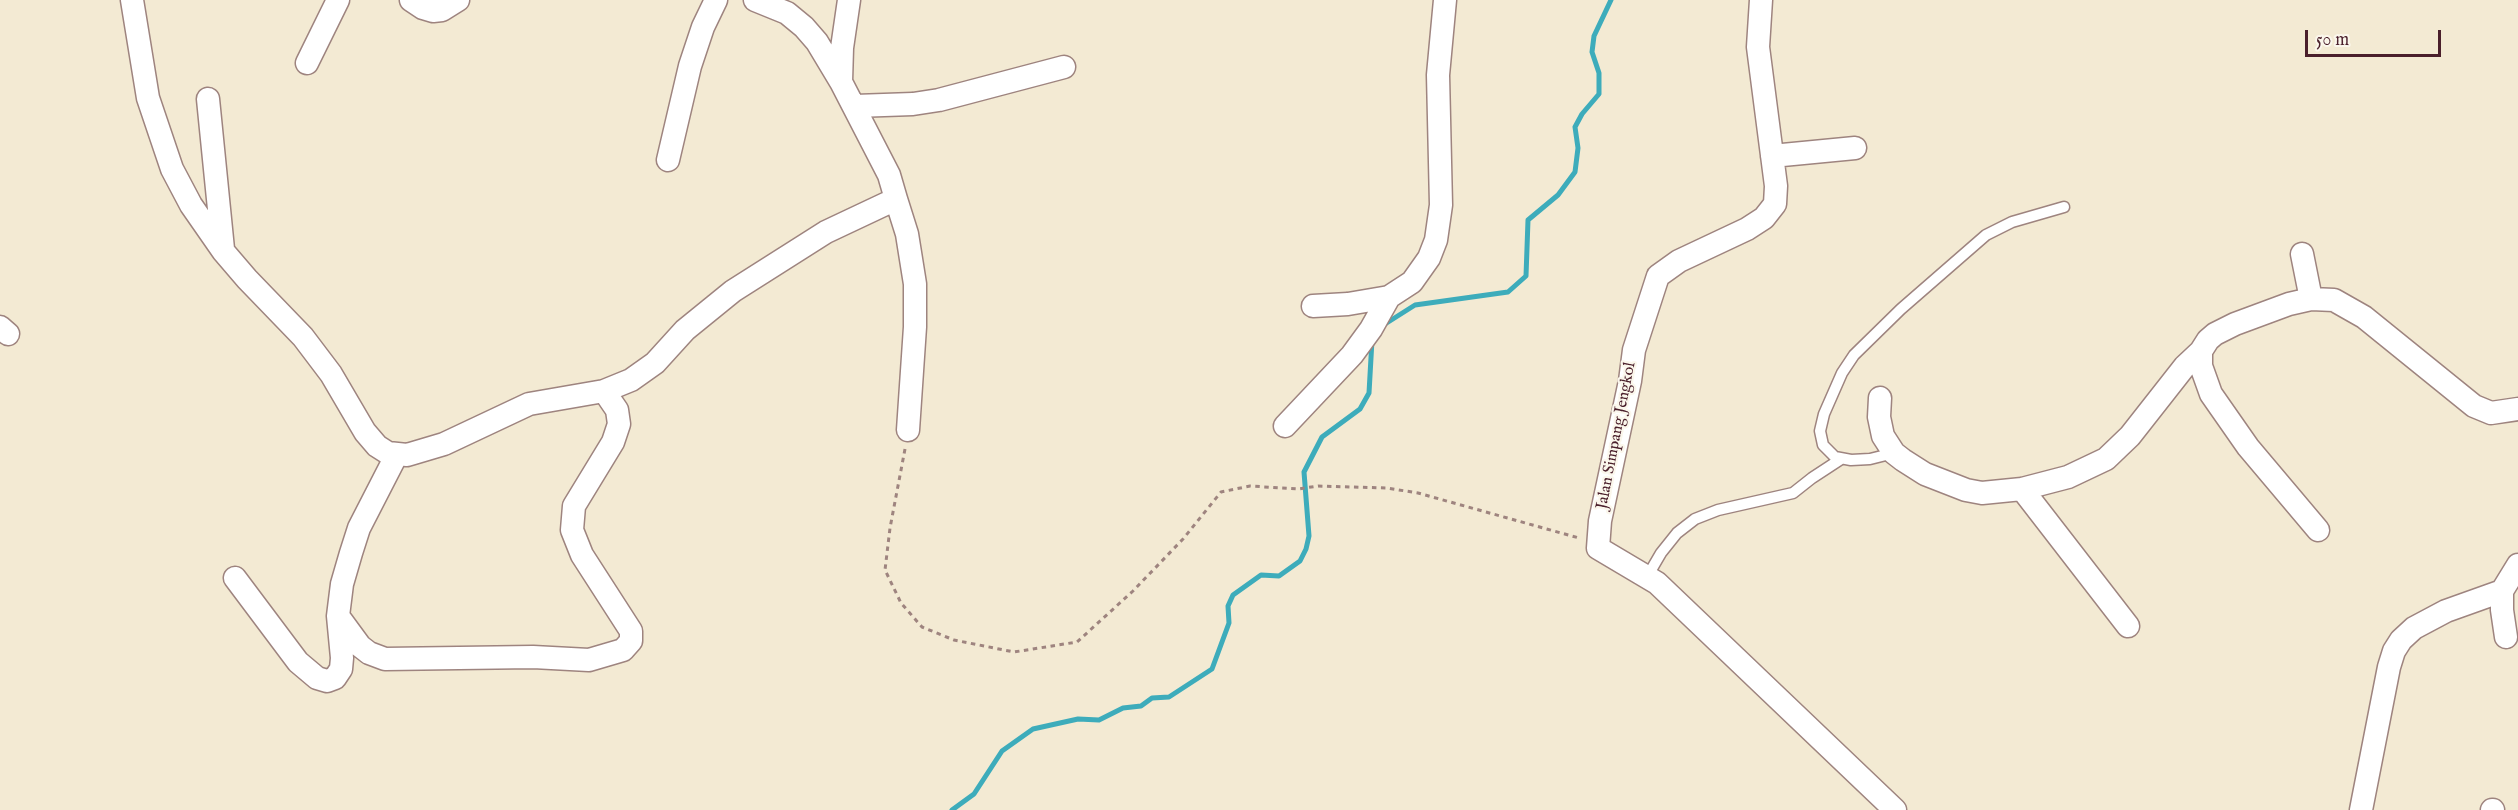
<!DOCTYPE html>
<style>
body{margin:0}
#map{position:relative;width:2518px;height:810px;overflow:hidden;background:#f3ead3;font-family:"IM FELL English",serif}
canvas{display:block}
.scale{position:absolute;left:2305px;top:30px;width:136px;height:27px;box-sizing:border-box;border:3px solid #4a1f2b;border-top:0;padding-left:8px;font-size:18px;line-height:21px;white-space:nowrap;color:#4a1f2b;-webkit-text-stroke:4px #fbf7ec;paint-order:stroke}
</style>
<div id="map">
<canvas width="2518" height="810"></canvas>
<div class="scale">50 m</div>
</div>
<script>
const context = document.querySelector('canvas').getContext('2d');
context.lineJoin = 'round';
function poly(rows) {
  const path = new Path2D();
  for (const r of rows) {
    path.moveTo(r[0], r[1]);
    for (let i = 2; i < r.length; i += 2) path.lineTo(r[i], r[i + 1]);
  }
  return path;
}
function strokePath(path, color, width, dash) {
  context.strokeStyle = color;
  context.lineWidth = width;
  context.lineCap = dash ? 'butt' : 'round';
  context.setLineDash(dash || []);
  context.stroke(path);
}
function label(font, color, halo, rows, align = 'center') {
  context.font = font + ' "IM FELL English",serif';
  context.lineWidth = 4.5;
  context.setLineDash([]);
  context.textBaseline = 'middle';
  context.strokeStyle = halo;
  context.fillStyle = color;
  for (const [text, x, y, turn = 0] of rows) {
    context.save();
    context.translate(x, y);
    context.rotate((+turn || 0) * Math.PI / 180);
    context.textAlign = isNaN(turn) ? turn : align;
    if (halo) context.strokeText(text, 0, 0);
    context.fillText(text, 0, 0);
    context.restore();
  }
}
const stream = poly([
 [1385,324,1415,305,1508,292,1526,276,1528,220,1558,195,1575,172,1578,148,1575,127,1582,114,1599,94,1599,73,1592,52,1594,36,1611,0],
 [952,810,974,794,1002,751,1033,729,1078,719,1099,720,1123,708,1141,706,1152,698,1169,697,1212,669,1229,623,1228,606,1233,595,1261,575,1279,576,1300,561,1306,549,1309,536,1304,472,1322,437,1360,409,1369,393,1372,340]
]);
const path = poly([
 [905,449,890,528,885,570,901,603,922,627,954,640,1014,652,1077,642,1133,591,1183,539,1221,492,1250,486,1298,489,1318,486,1387,488,1418,493,1579,538]
]);
const lane = poly([
 [1894,453,1870,459,1851,460,1835,457,1823,445,1820,431,1824,414,1842,373,1854,355,1901,309,1986,235,2012,222,2064,207],
 [1647,577,1661,553,1677,533,1695,519,1718,510,1793,493,1812,478,1841,459]
]);
const street = poly([
 [132,0,148,98,172,169,191,205,223,251,247,279,303,337,331,374,365,432,377,446,388,453,407,455,444,444,529,404,604,391,631,380,655,363,685,330,733,291,826,232,896,199,889,175,841,82,842,48,849,0],
 [411,0,423,8,433,11,442,10,458,0],
 [755,0,787,13,804,27,817,42,841,82],
 [1761,0,1758,47,1776,186,1775,204,1764,218,1747,229,1679,261,1658,276,1634,350,1630,381,1600,521,1598,548,1657,583,1895,810],
 [307,63,338,0],
 [208,99,223,249],
 [855,106,913,104,939,100,1064,67],
 [1772,156,1855,148],
 [668,160,690,66,703,27,716,0],
 [896,199,907,234,915,284,915,327,908,430],
 [2302,254,2311,299],
 [1313,306,1348,304,1389,297,1412,282,1429,258,1436,240,1441,205,1438,75,1445,0],
 [0,327,8,334],
 [1880,398,1879,417,1883,436,1894,453,1903,460,1925,474,1966,490,1982,493,2022,489,2068,477,2106,459,2130,436,2185,366,2201,351],
 [1285,426,1352,355,1371,329,1389,297],
 [2022,489,2128,626],
 [2318,530,2248,447,2211,394,2201,366,2201,351,2208,340,2215,334,2235,324,2289,304,2311,299,2334,300,2364,317,2474,406,2491,413,2518,409],
 [235,578,298,662,317,678,327,681,335,678,341,669,342,658,338,616,342,584,351,553,359,528,397,454],
 [2502,591,2502,610,2506,637],
 [338,616,360,646,369,653,385,659,533,657,589,660,623,650,631,641,631,631,582,555,572,530,574,506,613,442,619,424,617,410,604,391],
 [2361,810,2389,667,2394,651,2401,640,2414,628,2446,611,2502,591,2518,565],
 [2492,810,2493,810]
]);
const streetNames = [
 ["Jalan Simpang Jengkol",1617,436,-79]
];
strokePath(stream, '#3dacbb', 5);
strokePath(lane, '#9e847f', 13);
strokePath(street, '#9e847f', 25);
strokePath(path, '#9e847f', 3, [4.5, 4.5]);
strokePath(lane, '#fff', 10);
strokePath(street, '#fff', 22);
label('16px', '#4a1f2b', '#fbf7ec', streetNames);
</script>
